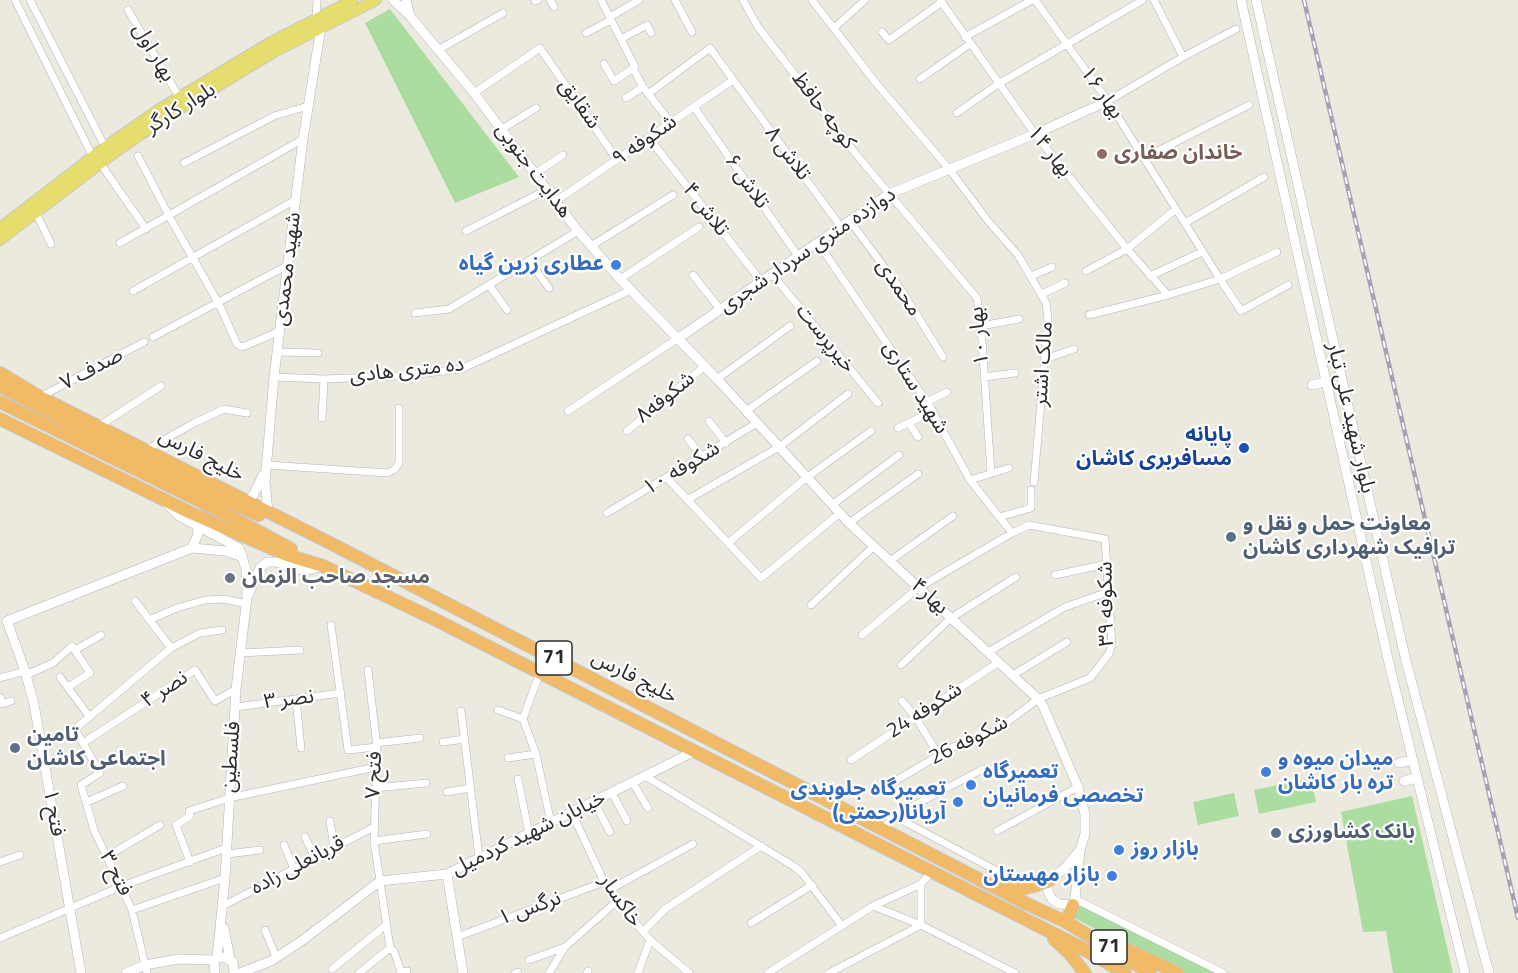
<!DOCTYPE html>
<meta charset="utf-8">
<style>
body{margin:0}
canvas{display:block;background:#ece9df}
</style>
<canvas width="1518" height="973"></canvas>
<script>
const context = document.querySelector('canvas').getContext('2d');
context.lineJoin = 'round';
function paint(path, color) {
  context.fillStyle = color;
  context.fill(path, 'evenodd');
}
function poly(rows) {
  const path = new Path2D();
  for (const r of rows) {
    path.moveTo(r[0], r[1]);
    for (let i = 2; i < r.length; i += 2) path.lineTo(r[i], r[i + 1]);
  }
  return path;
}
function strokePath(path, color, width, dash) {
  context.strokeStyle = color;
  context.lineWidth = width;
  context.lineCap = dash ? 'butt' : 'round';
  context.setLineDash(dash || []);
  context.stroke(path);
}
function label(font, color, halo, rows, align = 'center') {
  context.font = font + ' "Titillium Web","Noto Sans Arabic",sans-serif';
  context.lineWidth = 4.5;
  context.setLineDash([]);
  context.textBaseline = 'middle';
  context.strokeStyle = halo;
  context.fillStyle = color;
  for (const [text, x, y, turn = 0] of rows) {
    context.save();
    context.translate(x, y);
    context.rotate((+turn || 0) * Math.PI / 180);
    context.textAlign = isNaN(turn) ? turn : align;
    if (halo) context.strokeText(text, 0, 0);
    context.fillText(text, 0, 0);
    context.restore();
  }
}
const green = poly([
 [390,9,519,177,455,203,365,23],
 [1311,778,1316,802,1259,814,1254,790],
 [1234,793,1239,816,1198,825,1193,802],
 [1412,796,1453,973,1393,973,1386,931,1363,932,1341,812],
 [1078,903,1219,973,1183,973,1072,917]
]);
const street = poly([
 [15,0,93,157],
 [30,0,105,147],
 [550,0,554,7],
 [601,0,635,67,614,81,604,64],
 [675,0,692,32],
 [743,0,758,27,855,153,977,298,981,326,991,473],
 [812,0,876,83,950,170,988,221,1018,255,1046,303,1048,320,1034,482],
 [940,0,1035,134,1127,249,1168,295],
 [1035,0,1108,101,1220,279,1277,252],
 [1154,0,1183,57],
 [535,1,538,0],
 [128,10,179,97],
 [610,17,639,0],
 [316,19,317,0],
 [834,28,865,0],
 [882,32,889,40,942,2],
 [586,33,611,20],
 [965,37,1032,0],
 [621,39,647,25,651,33],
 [438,50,503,13],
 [635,72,643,87,671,123],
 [920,79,970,44],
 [474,93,540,48,617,160],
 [648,94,710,48,841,227],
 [626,98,643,87],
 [1108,101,1183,57,1236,29],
 [694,107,798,256],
 [957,113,998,84,1143,0],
 [502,129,536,108],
 [649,138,761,281],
 [138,156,169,216,219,304,237,344,241,347,245,346,280,331],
 [1144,158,1249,105],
 [100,163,146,229],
 [184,163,274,116,308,106],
 [536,173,563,155],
 [556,201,733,80],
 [36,213,51,244],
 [850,221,902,291,943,357],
 [1185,223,1264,177],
 [466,231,548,189],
 [120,243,303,139],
 [818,243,929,405,970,480,1012,533],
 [591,246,673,195],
 [529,261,549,288],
 [1086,271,1127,249,1176,209],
 [772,274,878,403],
 [693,275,720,309],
 [1031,276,1052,267],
 [1150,276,1202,252],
 [620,279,699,227],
 [489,285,507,310],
 [133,291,297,199],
 [1042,294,1065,283],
 [415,313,449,309,578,231],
 [1089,315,1168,295,1220,279,1241,311,1288,285],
 [981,326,1019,319],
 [153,337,288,265],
 [277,352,318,353],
 [1045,359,1074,349],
 [274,377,324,379,401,376,461,369,631,290],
 [984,377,1015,373],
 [717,379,790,326],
 [40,397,144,342],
 [927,402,947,392],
 [568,411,677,339],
 [746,411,817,361],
 [322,418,324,379],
 [709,421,726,443],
 [909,423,918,437],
 [99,426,161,386],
 [898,428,933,411],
 [627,431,705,366],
 [688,439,702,457],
 [146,450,194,423,224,409,247,413],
 [267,465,388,473,395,469,399,463,399,408],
 [667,478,761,578,840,513],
 [970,480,1009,468],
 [687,500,779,447,848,394],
 [832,505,899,455],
 [607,513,757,423],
 [999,517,1031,508,1031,490],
 [849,523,918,474],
 [728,543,806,478,871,431],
 [890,561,953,516],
 [1055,575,1107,564],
 [811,605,874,546],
 [149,620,177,608,205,600,224,599,247,604],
 [331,625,348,750,377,747],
 [862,635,918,588,1012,533,1029,525,1105,539,1112,645,1109,654,1090,678,1038,699,997,730,953,747,897,780],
 [171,648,200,633,222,630],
 [75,650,101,635],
 [988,652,1065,607,1108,592],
 [240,653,300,650],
 [901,665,951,618,1016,577],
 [368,670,377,747,374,841,390,948,394,951,401,972,407,971],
 [540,672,523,719,536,754,551,823],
 [26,675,53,663,72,646,90,673,68,687],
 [1013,675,1067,642],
 [60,677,89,716],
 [0,678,25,671],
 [0,697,2,704,11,701],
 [296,699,301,748],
 [902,701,916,718,938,754],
 [236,707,341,693],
 [498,710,523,719],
 [461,711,479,857],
 [75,729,100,773,81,785,94,830,132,910,147,973],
 [443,742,465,739],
 [83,743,195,670,215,701,236,689],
 [376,743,420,738],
 [41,745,75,729,171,648,135,601],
 [508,758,536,754],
 [851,760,999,662],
 [645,776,795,867,802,873,842,926],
 [518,779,529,834],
 [633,783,648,808],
 [375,788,426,783],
 [447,792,470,788],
 [612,793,627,821],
 [87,802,123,786],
 [594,802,610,832],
 [572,813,604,882,617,901,650,940,689,973],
 [894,816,1027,887],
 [330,821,334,848],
 [883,829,894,816,983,769],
 [997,831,1078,787],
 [305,837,315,858],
 [374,841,427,834],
 [284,845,294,869],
 [227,854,260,850],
 [106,857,160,825],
 [0,862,20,855],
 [190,862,176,825,190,816,189,811,229,798,376,767],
 [609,890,693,844],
 [1075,899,1223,973],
 [223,906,374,827],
 [873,906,921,925,1015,973],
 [132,910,225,878],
 [751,923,812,885],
 [265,930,276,957],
 [643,932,665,909,761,846],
 [457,937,604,882],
 [0,938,122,886,226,848],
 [529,960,565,947],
 [332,969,386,925],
 [359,973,390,948],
 [515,973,518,972],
 [549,973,565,947,617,901],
 [587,973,588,971],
 [638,973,650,940],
 [768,973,873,906,921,884,932,871],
 [829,973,921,925,921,884]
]);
const secondary = poly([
 [393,0,410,16,474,93,578,231,620,279,717,379,849,523,1038,699,1043,706,1078,787,1085,814,1085,834,1080,850,1075,899,1073,905,1059,904,1052,899,1048,892,1048,882,1065,868,1080,850],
 [406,0,410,16],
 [1241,0,1388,659,1465,973],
 [1256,0,1405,657,1489,973],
 [677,339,889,194,1035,134,1108,101],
 [1312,385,1329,381],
 [248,501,254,494,263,475],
 [167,504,179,516,239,548,246,569,247,598,236,689,225,878,217,958],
 [268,511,265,482,274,377,303,139,321,27],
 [192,548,198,534,197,525],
 [248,596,260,568,267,562,276,562,304,571,323,566],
 [1399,763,1413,760],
 [1404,781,1417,778],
 [447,874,463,973],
 [224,928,230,959],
 [81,973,34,704,25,671,7,621,192,548,225,551,243,557],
 [126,973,145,965,178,959,215,960],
 [215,973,214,962,217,958,224,957,233,962,234,973],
 [240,973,271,961,303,940,380,881,447,874,695,751]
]);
const primary = poly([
 [0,228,105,147,158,110,271,42,353,0],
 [0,240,114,153,163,119,274,52,376,0]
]);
const highway = poly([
 [0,373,40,397,334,545,1025,903,1066,922,1150,973],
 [0,386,177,479,259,515],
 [0,402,224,513,291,549],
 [0,419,191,513,287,555,323,566,432,618,1080,947,1125,973],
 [1000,887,1022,889,1048,882],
 [1066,922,1073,905],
 [1054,939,1069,953,1085,973],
 [1122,947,1177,973]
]);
const rail = poly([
 [1304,0,1518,918]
]);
const markers = [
 [1102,154,6,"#8d6e63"],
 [616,265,6,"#3f7fe0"],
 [1244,448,6,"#1a4fb4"],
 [1231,537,6,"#5c6f8a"],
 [230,578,6,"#6b7280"],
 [15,748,6,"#5c6f8a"],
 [1266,772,6,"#3f7fe0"],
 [971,785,6,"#3f7fe0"],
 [958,802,6,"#3f7fe0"],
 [1276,833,6,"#5c6f8a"],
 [1119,850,6,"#3f7fe0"],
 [1112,876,6,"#3f7fe0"]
];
const shields = [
 [554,658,36],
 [1109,947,36]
];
const shieldNames = [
 ["71",554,658],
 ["71",1109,947]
];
const streetNames = [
 ["بهار اول",153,53,60],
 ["بهار ۱۶",1101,93,55],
 ["شقایق",579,104,55],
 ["بلوار کارگر",181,109,-32],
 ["کوچه حافظ",823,111,53],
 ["شکوفه ۹",645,141,-35],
 ["بهار ۱۴",1049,152,52],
 ["تلاش ۸",787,154,53],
 ["هدایت جنوبی",533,171,53],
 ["تلاش ۶",746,182,55],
 ["تلاش ۴",705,210,52],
 ["دوازده متری سردار شجری",808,251,-34],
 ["شهید محمدی",288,269,-83],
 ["محمدی",898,288,56],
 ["بهار ۱۰",980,336,-96],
 ["خیرپرست",825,339,51],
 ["مالک اشتر",1044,364,-86],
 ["صدف ۷",92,370,-28],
 ["ده متری هادی",407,371,-6],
 ["شهید ستاری",915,388,58],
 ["شکوفه۸",666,398,-39],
 ["بلوار شهید علی تبار",1350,418,77],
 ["خلیج فارس",201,456,27],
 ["شکوفه ۱۰",682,469,-31],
 ["بهار۴",929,597,42],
 ["شکوفه ۳۹",1107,604,-91],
 ["خلیج فارس",634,678,27],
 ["نصر ۴",165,690,-33],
 ["نصر ۳",289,700,-7],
 ["شکوفه 24",925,711,-33],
 ["شکوفه 26",969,741,-27],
 ["فلسطین",232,757,-86],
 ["فتح ۷",375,775,-88],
 ["فتح ۱",53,813,80],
 ["خیابان شهید کردمیل",529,834,-26],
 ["قربانعلی زاده",298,866,-28],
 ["فتح ۳",115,874,63],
 ["خاکسار",620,901,55],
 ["نرگس ۱",530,909,-20]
];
const educationNames = [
 ["خاندان صفاری",1114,154]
];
const shopNames = [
 ["عطاری زرین گیاه",604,265],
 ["میدان میوه و",1278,760,"left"],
 ["تره بار کاشان",1278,784,"left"],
 ["تعمیرگاه",983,773,"left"],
 ["تخصصی فرمانیان",983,797,"left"],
 ["تعمیرگاه جلوبندی",946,790],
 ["آریانا(رحمتی)",946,814],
 ["بازار روز",1131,850,"left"],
 ["بازار مهستان",1100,876]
];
const transitNames = [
 ["پایانه",1232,436],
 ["مسافربری کاشان",1232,460]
];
const serviceNames = [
 ["معاونت حمل و نقل و",1243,525],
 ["ترافیک شهرداری کاشان",1243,549],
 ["تامین",27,736],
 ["اجتماعی کاشان",27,760],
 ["بانک کشاورزی",1288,833]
];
const worshipNames = [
 ["مسجد صاحب الزمان",242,578]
];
paint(green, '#abdda1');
strokePath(street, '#b3b3be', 8);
strokePath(secondary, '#b3b3be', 10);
strokePath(primary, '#c8c8c8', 12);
strokePath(highway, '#c8c8c8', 14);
strokePath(street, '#fff', 7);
strokePath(secondary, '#fff', 9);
strokePath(primary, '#e5dd6c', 10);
strokePath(highway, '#f0ba66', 12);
strokePath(rail, '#a3a2b4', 4.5);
strokePath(rail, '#fff', 2, [7]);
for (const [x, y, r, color] of markers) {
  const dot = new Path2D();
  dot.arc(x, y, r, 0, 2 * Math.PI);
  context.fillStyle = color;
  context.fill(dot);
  strokePath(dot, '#fff', 2);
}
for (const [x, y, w] of shields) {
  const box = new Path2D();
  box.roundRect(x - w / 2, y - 17, w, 34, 4.5);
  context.fillStyle = '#fff';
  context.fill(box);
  strokePath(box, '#2c2c2c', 1.5);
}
label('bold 20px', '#2c2c2c', null, shieldNames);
label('21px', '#2c2c2c', '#fff', streetNames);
label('bold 21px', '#785e54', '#fff', educationNames, 'left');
label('bold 21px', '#366cbe', '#fff', shopNames, 'right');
label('bold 21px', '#164399', '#fff', transitNames, 'right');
label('bold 21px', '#4e5e75', '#fff', serviceNames, 'left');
label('bold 21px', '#5b616d', '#fff', worshipNames, 'left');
</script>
